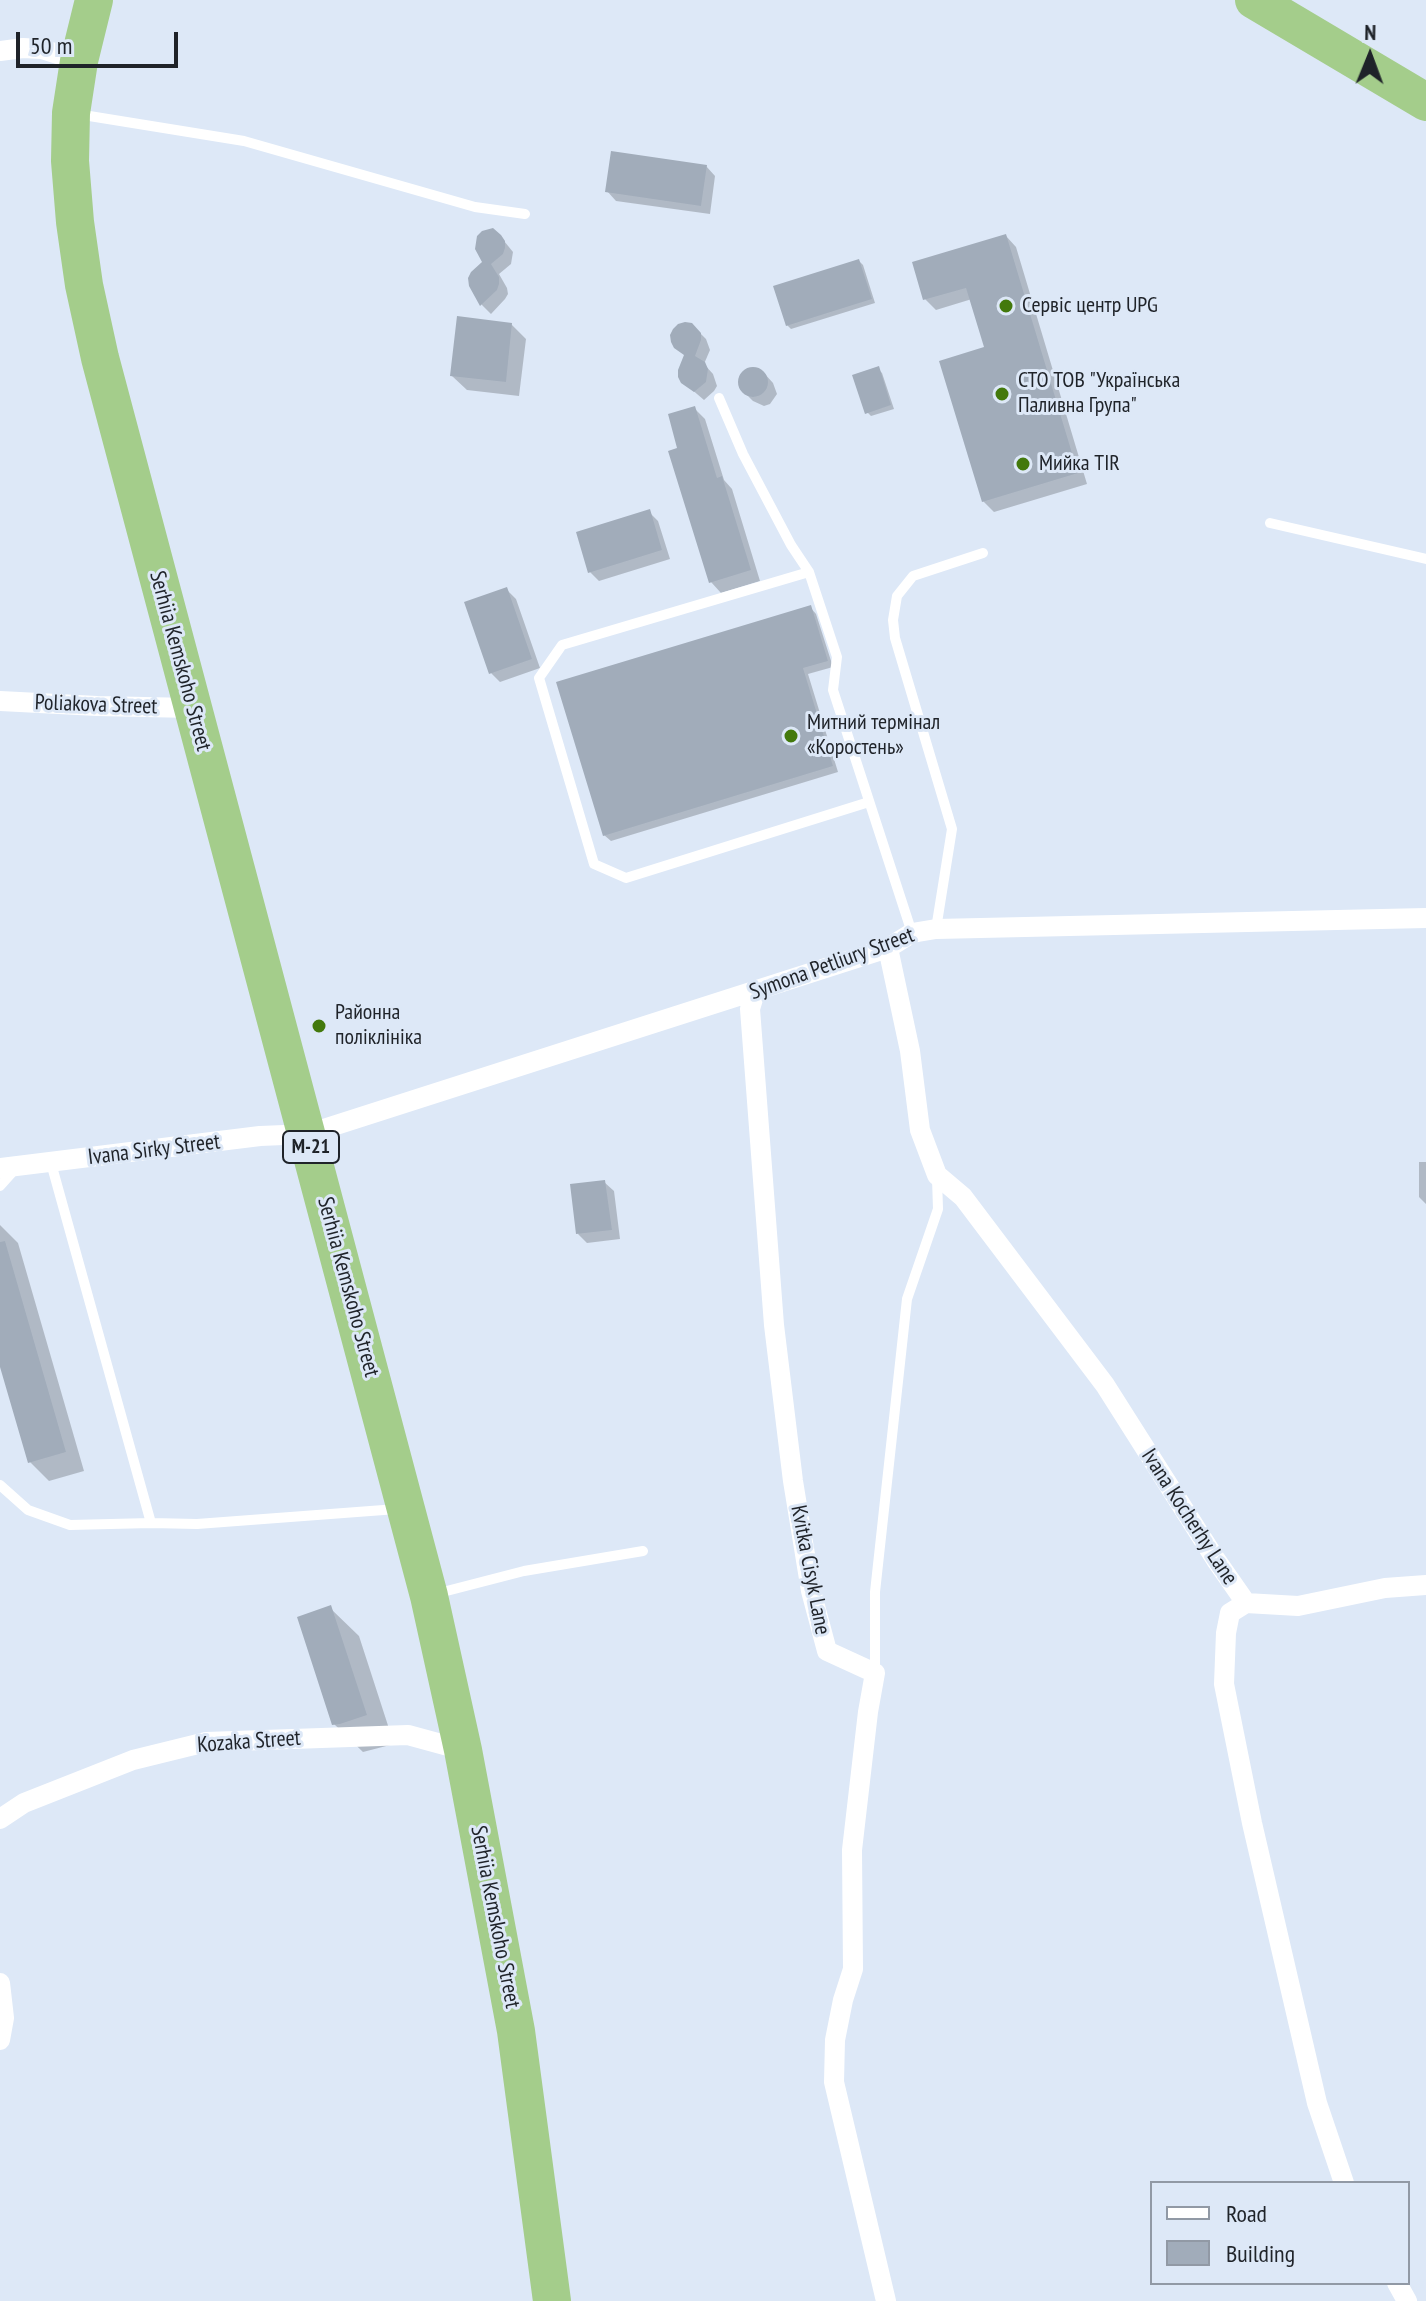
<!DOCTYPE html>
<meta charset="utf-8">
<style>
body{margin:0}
#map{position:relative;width:1426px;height:2301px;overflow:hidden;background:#dde8f7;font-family:"PT Sans Narrow",sans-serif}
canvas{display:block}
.legend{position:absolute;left:1150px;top:2181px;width:260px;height:104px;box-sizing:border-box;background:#dde8f7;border:2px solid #9199a5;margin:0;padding:10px 14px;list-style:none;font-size:24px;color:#1f2329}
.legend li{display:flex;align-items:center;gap:16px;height:40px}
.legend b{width:40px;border:2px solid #9199a5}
.north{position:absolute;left:1330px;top:16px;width:80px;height:80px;-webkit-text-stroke:6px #dde8f7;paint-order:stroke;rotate:1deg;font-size:22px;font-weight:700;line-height:32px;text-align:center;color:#1f2329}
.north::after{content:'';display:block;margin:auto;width:28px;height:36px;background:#1f2329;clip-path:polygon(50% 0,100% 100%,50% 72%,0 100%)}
.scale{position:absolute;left:16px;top:32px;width:162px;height:36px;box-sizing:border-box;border:4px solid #1f2329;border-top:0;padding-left:10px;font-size:24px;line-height:28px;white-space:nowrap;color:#1f2329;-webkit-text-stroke:6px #dde8f7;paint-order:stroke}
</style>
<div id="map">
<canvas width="1426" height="2301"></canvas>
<ul class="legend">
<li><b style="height:10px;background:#fff"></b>Road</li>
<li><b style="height:22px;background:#a1acba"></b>Building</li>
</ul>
<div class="north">N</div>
<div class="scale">50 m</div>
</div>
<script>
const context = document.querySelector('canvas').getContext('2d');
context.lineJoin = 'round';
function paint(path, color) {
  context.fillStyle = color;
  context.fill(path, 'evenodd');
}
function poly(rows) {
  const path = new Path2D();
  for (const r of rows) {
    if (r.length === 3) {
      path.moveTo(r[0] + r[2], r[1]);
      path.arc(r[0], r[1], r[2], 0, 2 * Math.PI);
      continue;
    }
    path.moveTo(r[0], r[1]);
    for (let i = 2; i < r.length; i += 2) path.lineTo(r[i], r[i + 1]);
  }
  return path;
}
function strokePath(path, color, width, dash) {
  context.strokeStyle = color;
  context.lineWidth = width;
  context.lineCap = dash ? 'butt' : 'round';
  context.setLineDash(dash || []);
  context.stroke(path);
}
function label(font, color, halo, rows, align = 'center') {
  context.font = font + ' "PT Sans Narrow",sans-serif';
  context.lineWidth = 6;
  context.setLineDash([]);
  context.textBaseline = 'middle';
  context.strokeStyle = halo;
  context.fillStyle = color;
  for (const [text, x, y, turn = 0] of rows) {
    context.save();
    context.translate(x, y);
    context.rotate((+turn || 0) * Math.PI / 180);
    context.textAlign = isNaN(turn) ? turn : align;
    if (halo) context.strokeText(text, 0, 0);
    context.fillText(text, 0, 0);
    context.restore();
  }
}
const shadow = poly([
 [706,166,715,176,710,214,616,201,607,191],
 [500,236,513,252,511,264,499,274,507,288,508,294,505,299,491,314,482,305,471,285],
 [1006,236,1016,247,1087,484,994,512,983,501,987,349,972,299,936,310,925,299],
 [859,261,863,265,875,303,791,329,787,325],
 [511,324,526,339,519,396,467,390,452,376],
 [696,329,706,339,710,350,704,364,713,374,717,386,714,391,704,400,683,382],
 [752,369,764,373,773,383,777,394,770,404,764,406,753,401,743,391,740,380,747,370],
 [878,369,882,373,894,409,871,416,867,412],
 [694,408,705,419,724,480,732,489,760,581,721,593,711,582,680,449],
 [649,512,658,521,670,559,599,581,590,572],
 [506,589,516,599,540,668,500,682,491,673],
 [810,607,816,614,833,667,808,674,838,772,611,841,604,835],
 [1419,1162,1426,1162,1426,1204,1419,1197],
 [604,1182,614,1191,620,1239,587,1243,578,1234],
 [0,1225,18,1243,84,1471,49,1481,30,1462,0,1359],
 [330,1608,359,1636,394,1744,363,1752,334,1724]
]);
const building = poly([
 [611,151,707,165,701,206,605,192],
 [493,228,501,235,505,241,505,248,503,254,491,264,499,277,499,284,497,290,480,306,469,286,468,278,471,272,482,262,475,249,477,236,482,231],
 [1006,234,1078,473,982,502,939,361,984,347,966,288,923,300,912,262],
 [859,259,872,299,786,326,773,286],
 [457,316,512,323,506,382,450,376],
 [685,322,692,323,701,333,701,340,695,356,705,362,708,369,706,382,694,392,681,383,678,377,678,370,684,355,674,348,671,342,670,335,673,329,678,324],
 [879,366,891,405,865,414,852,375],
 [753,382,15],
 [695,406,717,478,722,476,751,570,709,583,668,451,677,448,668,414],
 [650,509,662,550,588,573,576,532],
 [507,587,532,659,489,674,464,602],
 [811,605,828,661,803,668,833,766,603,836,556,682],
 [605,1180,612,1230,576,1234,570,1184],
 [5,1241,66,1452,28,1463,0,1367,0,1242],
 [331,1605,367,1715,340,1724,332,1725,297,1617]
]);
const lane = poly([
 [77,114,244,141,475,207,525,214],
 [719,398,743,454,791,545,809,572,837,657,833,690,912,933],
 [1270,523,1426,559],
 [809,572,562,645,539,678,594,864,626,878,869,802],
 [936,929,952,829,895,638,893,620,897,596,913,576,983,553],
 [51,1163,151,1523],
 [0,1186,17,1167],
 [0,1485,28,1510,70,1525,151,1523,197,1524,397,1509],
 [435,1594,524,1571,643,1551],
 [875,1673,875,1592,907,1299,938,1209,937,1178]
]);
const street = poly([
 [0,51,23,48,42,49,79,61],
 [0,701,97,706,192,708],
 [888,948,910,1051,920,1130,937,1175,963,1197,1105,1385,1216,1560,1246,1603,1230,1613,1226,1633,1224,1684,1252,1823,1317,2103,1344,2183],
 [755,992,750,1009,774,1325,793,1481,811,1591,827,1651,875,1673,868,1712,852,1850,853,1969,843,2000,835,2040,834,2082,886,2301],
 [0,1168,260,1136,308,1134,888,948,912,933,936,929,1426,918],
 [1246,1603,1298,1606,1385,1588,1426,1585],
 [0,1819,24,1803,133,1760,206,1742,408,1735,463,1750],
 [0,1983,4,2018,0,2040],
 [1397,2283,1407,2301]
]);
const highway = poly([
 [94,0,79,61,71,113,70,161,75,222,84,285,100,358,429,1596,463,1750,516,2031,552,2301],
 [1254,0,1426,102]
]);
const markers = [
 [1006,306,8,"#43790c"],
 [1002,394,8,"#43790c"],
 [1023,464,8,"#43790c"],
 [791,736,8,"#43790c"],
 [319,1026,8,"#43790c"]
];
const shields = [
 [311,1147,56]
];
const shieldNames = [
 ["М-21",311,1147]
];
const poiNames = [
 ["Сервіс центр UPG",1022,306],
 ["СТО ТОВ \"Українська",1018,381],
 ["Паливна Група\"",1018,406],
 ["Мийка TIR",1039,464],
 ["Митний термінал",807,723],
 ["«Коростень»",807,748],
 ["Районна",335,1013],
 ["поліклініка",335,1038]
];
const streetNames = [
 ["Serhiia Kemskoho Street",180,661,75],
 ["Poliakova Street",96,705,2],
 ["Symona Petliury Street",832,964,-20],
 ["Ivana Sirky Street",154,1150,-7],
 ["Serhiia Kemskoho Street",348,1287,75],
 ["Ivana Kocherhy Lane",1189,1517,57],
 ["Kvitka Cisyk Lane",810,1570,79],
 ["Kozaka Street",249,1742,-4],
 ["Serhiia Kemskoho Street",495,1917,79]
];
paint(shadow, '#0003');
paint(building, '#a1acba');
strokePath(lane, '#fff', 10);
strokePath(street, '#fff', 20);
strokePath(highway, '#a4cd8b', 38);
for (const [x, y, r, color] of markers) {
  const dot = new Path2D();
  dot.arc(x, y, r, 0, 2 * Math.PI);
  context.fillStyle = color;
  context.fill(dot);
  strokePath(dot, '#dde8f7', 3);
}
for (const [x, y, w] of shields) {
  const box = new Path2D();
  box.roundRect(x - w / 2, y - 16, w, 32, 6);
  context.fillStyle = '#dde8f7';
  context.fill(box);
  strokePath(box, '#1f2329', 2);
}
label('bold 20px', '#1f2329', null, shieldNames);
label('22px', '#1f2329', '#dde8f7', poiNames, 'left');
label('22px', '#1f2329', '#dde8f7', streetNames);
</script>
